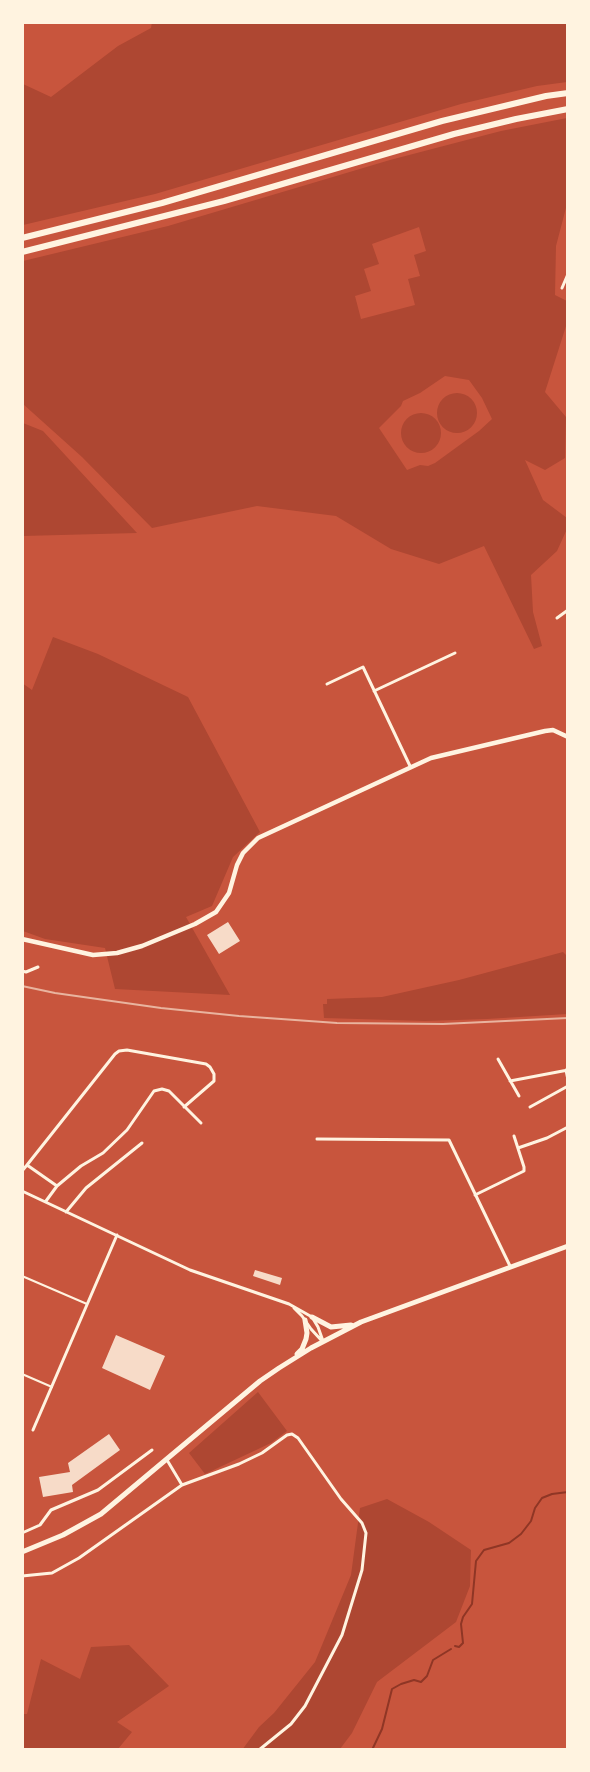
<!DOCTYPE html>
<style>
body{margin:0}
#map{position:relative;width:590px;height:1772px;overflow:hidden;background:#c8553d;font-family:Literata,serif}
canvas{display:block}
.frame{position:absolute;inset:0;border:24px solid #fff3e0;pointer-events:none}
</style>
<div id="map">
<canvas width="590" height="1772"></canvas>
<div class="frame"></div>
</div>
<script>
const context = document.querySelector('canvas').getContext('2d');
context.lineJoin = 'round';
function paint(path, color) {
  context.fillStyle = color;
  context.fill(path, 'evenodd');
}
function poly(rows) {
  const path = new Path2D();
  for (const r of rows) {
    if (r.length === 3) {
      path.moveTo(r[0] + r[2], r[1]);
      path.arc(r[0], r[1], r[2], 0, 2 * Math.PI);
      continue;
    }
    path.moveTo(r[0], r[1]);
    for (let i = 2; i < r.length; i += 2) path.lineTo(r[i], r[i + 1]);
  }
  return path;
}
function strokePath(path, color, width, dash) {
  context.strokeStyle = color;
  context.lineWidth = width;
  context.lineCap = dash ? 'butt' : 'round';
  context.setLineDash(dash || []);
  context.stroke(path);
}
const green = poly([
 [152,22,567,23,567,82,537,86,461,104,155,194,23,225,23,84,51,97,118,46,151,28],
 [567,118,567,204,556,246,555,295,567,301,567,323,545,392,566,417,565,458,545,470,525,460,543,500,567,518,567,529,557,551,531,575,533,612,542,646,534,649,484,546,439,564,391,549,336,516,257,506,152,528,82,457,23,404,23,261,168,226,390,160,501,131],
 [419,227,426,251,414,255,420,276,408,279,415,305,361,319,355,296,371,291,364,269,379,264,372,244],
 [445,376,469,380,482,398,492,419,479,431,435,463,428,466,420,465,407,470,379,428,401,406,403,401,420,393],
 [457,413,20],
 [421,433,20],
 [23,423,43,431,137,533,23,536],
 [53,637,98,654,188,697,260,832,233,857,212,906,186,917,230,995,115,989,105,948,45,939,23,931,22,683,32,690],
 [563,952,567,956,567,1014,487,1019,425,1021,324,1018,323,1004,327,1004,327,999,382,997,459,980],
 [258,1392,287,1431,271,1443,205,1474,189,1453],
 [387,1499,429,1522,471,1550,470,1586,456,1622,377,1682,352,1733,340,1749,242,1750,259,1727,274,1713,315,1662,351,1575,360,1508],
 [129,1645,169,1686,117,1722,132,1732,118,1749,23,1749,23,1714,27,1714,41,1659,80,1679,91,1647]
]);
const stream = poly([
 [455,1646,459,1647,463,1643,461,1624,463,1617,472,1604,476,1561,484,1550,509,1543,521,1534,531,1521,535,1508,542,1498,552,1494,568,1492],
 [372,1750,382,1729,392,1689,401,1684,414,1680,421,1682,427,1676,433,1660,451,1649]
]);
const building = poly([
 [228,922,240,941,219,954,207,935],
 [255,1270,282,1278,280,1285,253,1276],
 [116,1335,165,1356,150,1390,102,1368],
 [109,1434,120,1450,72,1485,73,1492,43,1497,39,1477,70,1472,68,1463]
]);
const service = poly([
 [22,1276,87,1304],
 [22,1374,52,1387]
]);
const minor = poly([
 [562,288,568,274],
 [557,618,568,610],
 [327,684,363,667,410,766],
 [374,691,455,653],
 [22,971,26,972,38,967],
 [498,1059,519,1096],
 [566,1070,568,1080],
 [510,1081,568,1070],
 [530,1107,568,1086],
 [317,1139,449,1140,510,1266],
 [518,1148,547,1138,568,1127],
 [27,1165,115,1054,119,1051,127,1050,206,1064,210,1067,214,1074,214,1081,184,1107],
 [22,1171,27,1165,57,1186,46,1201],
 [57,1186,81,1166,103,1153,127,1130,154,1091,162,1089,169,1091,201,1123],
 [22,1191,190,1270,289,1304,312,1317,318,1327,323,1341],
 [475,1195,524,1171,524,1167,514,1136],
 [66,1212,86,1188,142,1143],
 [294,1308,302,1316,311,1329,322,1341],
 [33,1430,117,1235],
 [167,1460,182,1485],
 [22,1533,40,1525,51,1510,98,1490,152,1450],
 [22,1576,52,1573,79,1558,182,1485,239,1464,262,1453,287,1435,292,1434,298,1438,341,1499,362,1523,366,1533,362,1570,342,1635,305,1706,291,1724,259,1750]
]);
const tertiary = poly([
 [22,939,93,955,117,953,142,946,195,924,216,912,229,893,237,865,243,853,258,838,431,758,545,731,553,730,568,737]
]);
const primary = poly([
 [312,1317,331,1327,351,1325],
 [297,1354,302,1349,306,1339,307,1333,305,1320],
 [22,1552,63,1535,101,1514,260,1381,279,1368,311,1348,361,1322,568,1246]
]);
const motorway = poly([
 [22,238,162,203,442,121,546,96,568,93],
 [22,252,224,201,454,134,516,119,568,109]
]);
const rail = poly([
 [22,986,55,993,161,1008,239,1016,337,1023,443,1024,568,1018]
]);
paint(green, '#ae4732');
strokePath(stream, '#8f3625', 2);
paint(building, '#f7dbc8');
strokePath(service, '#fff3e0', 2);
strokePath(minor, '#fff3e0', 3);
strokePath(tertiary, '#fff3e0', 4.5);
strokePath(primary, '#fff3e0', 5);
strokePath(motorway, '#fff3e0', 6);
strokePath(rail, '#e9b49f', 2);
</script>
